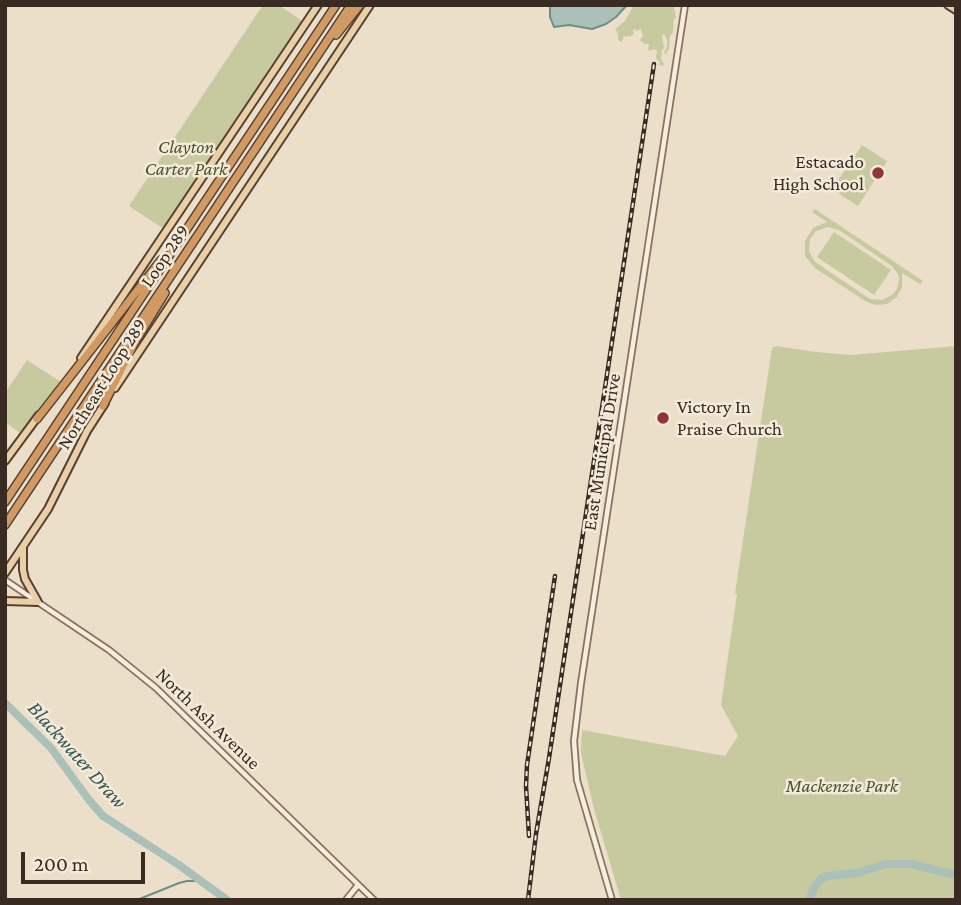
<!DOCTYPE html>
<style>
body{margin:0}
#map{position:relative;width:961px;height:905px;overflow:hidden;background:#ebdfca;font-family:"Crimson Pro",serif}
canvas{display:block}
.frame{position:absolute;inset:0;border:7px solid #392b22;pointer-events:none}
.scale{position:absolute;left:21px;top:852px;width:124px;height:32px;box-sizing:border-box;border:4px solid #392b22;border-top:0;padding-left:9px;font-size:21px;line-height:24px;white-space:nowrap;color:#392b22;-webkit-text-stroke:5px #f3ead9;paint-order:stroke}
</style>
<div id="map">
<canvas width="961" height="905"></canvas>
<div class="frame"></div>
<div class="scale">200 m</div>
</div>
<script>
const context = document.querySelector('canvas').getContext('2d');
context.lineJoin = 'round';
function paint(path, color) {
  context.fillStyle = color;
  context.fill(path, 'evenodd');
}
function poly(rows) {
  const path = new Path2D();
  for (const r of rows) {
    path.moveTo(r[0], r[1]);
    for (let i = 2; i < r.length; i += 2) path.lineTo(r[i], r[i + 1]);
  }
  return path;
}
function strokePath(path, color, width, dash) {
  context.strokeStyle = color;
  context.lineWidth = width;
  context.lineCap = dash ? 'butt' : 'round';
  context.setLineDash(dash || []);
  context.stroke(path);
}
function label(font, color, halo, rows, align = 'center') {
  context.font = font + ' "Crimson Pro",serif';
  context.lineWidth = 5;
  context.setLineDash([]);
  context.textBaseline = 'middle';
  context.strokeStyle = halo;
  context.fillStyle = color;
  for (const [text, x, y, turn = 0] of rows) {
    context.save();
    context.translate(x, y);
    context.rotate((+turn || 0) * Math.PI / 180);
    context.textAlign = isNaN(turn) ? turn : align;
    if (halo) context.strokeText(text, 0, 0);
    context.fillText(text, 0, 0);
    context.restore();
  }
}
const green = poly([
 [263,5,279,5,302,21,164,229,129,206],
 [634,5,676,5,674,8,676,18,674,19,673,32,670,36,669,49,666,54,664,53,667,47,667,40,664,34,662,36,664,48,661,51,662,54,661,59,664,64,663,66,659,65,660,62,656,59,657,51,654,49,649,51,648,49,649,44,645,44,642,42,640,40,643,36,641,29,636,31,635,28,633,31,634,34,629,37,628,35,627,37,624,36,622,42,618,40,618,34,615,29,625,21],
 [862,145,887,161,858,206,832,189],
 [815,209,923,281,920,284,902,273,902,287,897,297,887,304,876,305,865,301,815,268,805,256,805,241,813,228,827,222,812,212],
 [828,227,839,230,892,266,898,274,899,280,897,289,893,294,883,300,870,299,815,262,809,251,810,239,816,231],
 [834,232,891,270,874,295,817,257],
 [776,346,816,352,851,355,956,346,956,900,621,900,594,809,581,753,582,730,725,756,738,736,721,705,737,594,735,593,772,348],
 [27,360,61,382,20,433,5,422,5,393]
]);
const water = poly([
 [550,5,627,5,616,17,606,24,592,29,569,25,554,27,550,17,550,5]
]);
const stream = poly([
 [137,900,179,883,187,881,201,881]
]);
const river = poly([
 [5,703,51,748,89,800,103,816,179,865,227,900],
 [809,900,815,886,822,878,828,876,858,873,885,864,911,864,956,875]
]);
const minor = poly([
 [5,580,109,650,156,688,374,900],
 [346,900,358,885],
 [612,900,577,780,574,741,581,683,685,5]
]);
const major = poly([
 [948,5,956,10],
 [81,358,318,5],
 [115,388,370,5],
 [5,461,39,415],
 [5,573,48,509,87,431,105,403],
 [5,601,38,602,25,579,23,570,23,548]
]);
const highway = poly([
 [336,35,360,5],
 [103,406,135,342,165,293],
 [37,419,161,260],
 [5,502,336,5],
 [5,525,351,5]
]);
const rail = poly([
 [529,836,526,786,527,765,555,576],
 [528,900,536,834,549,758,654,64]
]);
const markers = [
 [878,173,7,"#91353c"],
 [663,418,7,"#91353c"]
];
const parkNames = [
 ["Clayton",186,147],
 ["Carter Park",186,169],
 ["Mackenzie Park",842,786]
];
const poiNames = [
 ["Estacado",864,162],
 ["High School",864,184],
 ["Victory In",677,407,"left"],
 ["Praise Church",677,429,"left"]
];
const streetNames = [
 ["Loop 289",165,256,-56],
 ["Northeast Loop 289",102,384,-58],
 ["East Municipal Drive",602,452,-81],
 ["North Ash Avenue",208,719,44]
];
const waterNames = [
 ["Blackwater Draw",77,755,48]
];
paint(green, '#c7c99f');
paint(water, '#aac0b8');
strokePath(water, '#718e85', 2);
strokePath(stream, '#718e85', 2);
strokePath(river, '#aac0b8', 8);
strokePath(minor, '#877260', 8);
strokePath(major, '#554133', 10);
strokePath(highway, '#554133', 10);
strokePath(minor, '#f7eddd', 4.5);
strokePath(major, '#ead0a6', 6);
strokePath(highway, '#d29a63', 7);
strokePath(rail, '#392b22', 4.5);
strokePath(rail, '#f3ead9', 2, [5]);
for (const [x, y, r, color] of markers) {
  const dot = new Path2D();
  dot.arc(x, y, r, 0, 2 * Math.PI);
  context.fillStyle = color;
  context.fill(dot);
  strokePath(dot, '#f3ead9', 2.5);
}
label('italic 19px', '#4c532a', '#f3ead9', parkNames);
label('19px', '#392b22', '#f3ead9', poiNames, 'right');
label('19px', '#392b22', '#f3ead9', streetNames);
label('italic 21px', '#335752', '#f3ead9', waterNames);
</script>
